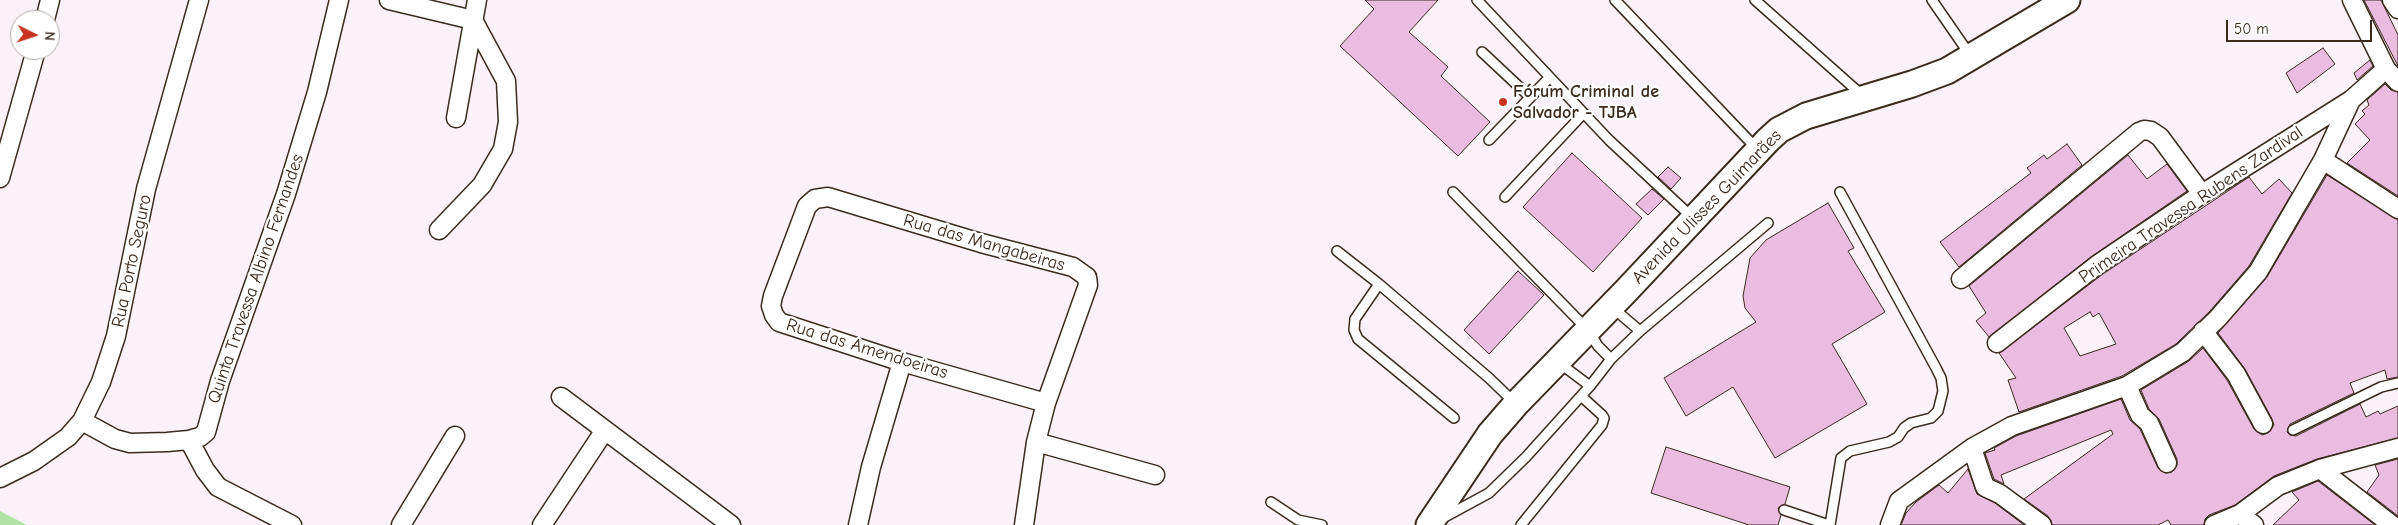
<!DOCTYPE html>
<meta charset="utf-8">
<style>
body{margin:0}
#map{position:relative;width:2398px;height:525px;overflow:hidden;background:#fbf2f9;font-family:"Comic Neue",sans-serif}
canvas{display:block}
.north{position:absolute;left:10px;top:10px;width:50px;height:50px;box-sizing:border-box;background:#fff;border:1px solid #b1aaa5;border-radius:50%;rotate:94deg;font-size:14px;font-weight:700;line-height:20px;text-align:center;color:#3b2a1e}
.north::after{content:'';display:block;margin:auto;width:18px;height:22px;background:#c8321e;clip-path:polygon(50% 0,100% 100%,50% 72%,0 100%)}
.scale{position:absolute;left:2226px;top:20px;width:146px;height:22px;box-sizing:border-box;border:2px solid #3b2a1e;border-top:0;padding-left:6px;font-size:15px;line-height:18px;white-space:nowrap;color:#3b2a1e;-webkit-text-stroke:4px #fff;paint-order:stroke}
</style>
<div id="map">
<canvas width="2398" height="525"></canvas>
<div class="north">N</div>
<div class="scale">50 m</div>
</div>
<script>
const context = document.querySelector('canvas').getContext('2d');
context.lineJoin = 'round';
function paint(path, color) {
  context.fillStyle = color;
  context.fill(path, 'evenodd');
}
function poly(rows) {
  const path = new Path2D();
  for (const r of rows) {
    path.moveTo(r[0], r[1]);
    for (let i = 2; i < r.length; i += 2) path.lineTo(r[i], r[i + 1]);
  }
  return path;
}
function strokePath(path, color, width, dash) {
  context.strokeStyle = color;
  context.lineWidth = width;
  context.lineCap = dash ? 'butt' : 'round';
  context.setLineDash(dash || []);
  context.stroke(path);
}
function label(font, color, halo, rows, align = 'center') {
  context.font = font + ' "Comic Neue",sans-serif';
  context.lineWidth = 4.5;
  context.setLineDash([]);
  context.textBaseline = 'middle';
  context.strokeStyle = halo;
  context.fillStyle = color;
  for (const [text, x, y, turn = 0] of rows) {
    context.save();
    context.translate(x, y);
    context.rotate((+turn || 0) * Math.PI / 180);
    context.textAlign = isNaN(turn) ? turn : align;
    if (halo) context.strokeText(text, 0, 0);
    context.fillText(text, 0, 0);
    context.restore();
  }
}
const green = poly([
 [0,511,27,525,0,525]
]);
const building = poly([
 [1365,0,1438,0,1409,32,1448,67,1441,76,1490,122,1458,156,1340,46,1374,9,1365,0],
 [2364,0,2381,0,2398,35,2398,66,2364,0],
 [2323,48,2335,64,2297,93,2286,73,2323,48],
 [2370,60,2373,66,2357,80,2354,73,2370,60],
 [2385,84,2391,90,2398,92,2398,196,2347,163,2370,140,2355,124,2365,114,2362,111,2369,105,2367,100,2385,84],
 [2067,144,2082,165,1959,267,1940,242,2031,173,2027,168,2044,155,2047,159,2067,144],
 [1572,153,1642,218,1593,272,1523,207,1572,153],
 [2128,155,2147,179,2167,164,2187,191,2091,257,1989,337,1976,321,1986,313,1969,286,2128,155],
 [1668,167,1681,178,1671,189,1658,177,1668,167],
 [2327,175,2398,220,2398,377,2387,379,2385,370,2350,383,2354,393,2290,424,2287,432,2290,435,2296,436,2360,404,2366,417,2378,411,2380,414,2398,406,2398,438,2317,459,2274,476,2235,505,2209,515,2205,519,2204,525,2171,525,2168,520,2158,525,2052,525,2048,516,2024,499,2113,434,2111,430,2001,475,2004,484,1994,479,1985,453,1995,450,1994,448,2016,436,2121,399,2130,420,2140,429,2158,468,2165,473,2172,472,2177,465,2177,459,2159,419,2149,409,2141,390,2189,361,2203,348,2227,380,2254,429,2262,435,2268,433,2274,425,2272,419,2245,369,2218,333,2267,277,2327,175],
 [2249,177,2262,194,2279,179,2292,193,2249,266,2210,311,2176,344,2122,376,2019,412,2008,380,2016,378,1999,353,2103,274,2249,177],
 [2090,312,2093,317,2099,313,2116,344,2080,356,2064,328,2090,312],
 [1652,189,1664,199,1648,215,1636,204,1652,189],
 [1828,203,1854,248,1848,251,1885,312,1832,344,1867,404,1775,458,1733,387,1686,416,1664,378,1756,322,1745,308,1743,296,1750,258,1766,240,1828,203],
 [1518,271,1544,295,1489,354,1464,330,1518,271],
 [1666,447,1790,487,1785,504,1778,508,1781,515,1778,525,1749,525,1651,493,1666,447],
 [2398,459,2398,516,2367,492,2379,475,2375,465,2398,459],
 [1968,469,1977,494,1995,503,2024,525,1901,525,1906,513,1916,502,1939,485,1948,493,1968,469],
 [2318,481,2375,525,2273,525,2299,500,2292,492,2318,481]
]);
const lane = poly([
 [1477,0,1609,140,1693,218],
 [1615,0,1758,150],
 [1755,0,1863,96],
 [1932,0,1970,55],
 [1482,52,1530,97],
 [1489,140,1549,78],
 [1453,192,1588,330,1598,346,1611,359],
 [1505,197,1583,114],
 [1337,251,1379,284,1489,378,1515,403],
 [1379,284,1355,319,1354,330,1358,339,1454,418],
 [1613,308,1640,331],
 [1558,362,1590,386],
 [2293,430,2381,387,2398,383],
 [1271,502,1298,520,1322,525],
 [1784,510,1829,525],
 [1441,519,1489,493,1526,457,1590,386,1611,359,1640,331,1768,223],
 [1521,525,1602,425,1604,418,1602,415,1581,396],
 [1830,525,1841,458,1850,451,1889,442,1898,437,1904,428,1911,423,1931,418,1938,411,1943,391,1941,378,1936,368,1840,192]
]);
const street = poly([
 [389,0,473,20,506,81,508,122,503,149,482,185,439,230],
 [2352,0,2386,69,2398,82],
 [2392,0,2398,9],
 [45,20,50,0],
 [456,118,477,0],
 [2323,160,2398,209],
 [0,178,36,50],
 [1961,279,2139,132,2144,130,2151,131,2160,137,2202,194],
 [2203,331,2236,374,2263,424],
 [1997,343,2097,265,2202,194,2351,100,2386,69],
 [2127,386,2140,415,2149,423,2167,463],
 [561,397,731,525],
 [82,421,115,439,130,443,167,442,189,440,200,437,206,432,220,381,286,194,317,92,339,0],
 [189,440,205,470,218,487,292,525],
 [1036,442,1155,475],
 [1972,448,1985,487,2000,494,2042,525],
 [2320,469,2392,525],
 [0,478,34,461,68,437,82,421,101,382,116,336,146,189,199,0],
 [2240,514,2254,525],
 [401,525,455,436],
 [542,525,605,430],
 [858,525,871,467,902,362],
 [1024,525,1036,442,1046,403,1088,285,1087,277,1073,267,981,243,828,197,815,199,807,206,773,296,771,306,774,315,779,322,902,362,1046,403],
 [1890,525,1899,501,1972,448,2012,426,2127,386,2183,352,2218,318,2258,272,2323,160,2351,100],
 [2214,525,2240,514,2278,486,2320,469,2398,448]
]);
const secondary = poly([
 [1429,525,1490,434,1516,404,1625,292,1768,140,1779,130,1806,116,1912,84,1947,71,2067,0]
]);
const markers = [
 [1503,102,5,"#c8321e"]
];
const poiNames = [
 ["Fórum Criminal de",1513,92],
 ["Salvador - TJBA",1513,113]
];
const streetNames = [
 ["Primeira Travessa Rubens Zardival",2191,205,-34],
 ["Avenida Ulisses Guimarães",1707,207,-46],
 ["Rua das Mangabeiras",984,243,16],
 ["Rua Porto Seguro",132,261,-78],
 ["Quinta Travessa Albino Fernandes",256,279,-71],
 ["Rua das Amendoeiras",867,349,17]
];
paint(green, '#b1e3a4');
paint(building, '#eabce0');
strokePath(building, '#3b2a1e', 1);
strokePath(lane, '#3b2a1e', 12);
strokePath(street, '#3b2a1e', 21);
strokePath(secondary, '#3b2a1e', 29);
strokePath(lane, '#fff', 9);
strokePath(street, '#fff', 18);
strokePath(secondary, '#fff', 25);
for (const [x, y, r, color] of markers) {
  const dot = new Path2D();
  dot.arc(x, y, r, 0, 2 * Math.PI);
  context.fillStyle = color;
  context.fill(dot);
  strokePath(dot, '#fff', 2);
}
label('bold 18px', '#3b2a1e', '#fff', poiNames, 'left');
label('18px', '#3b2a1e', '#fff', streetNames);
</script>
